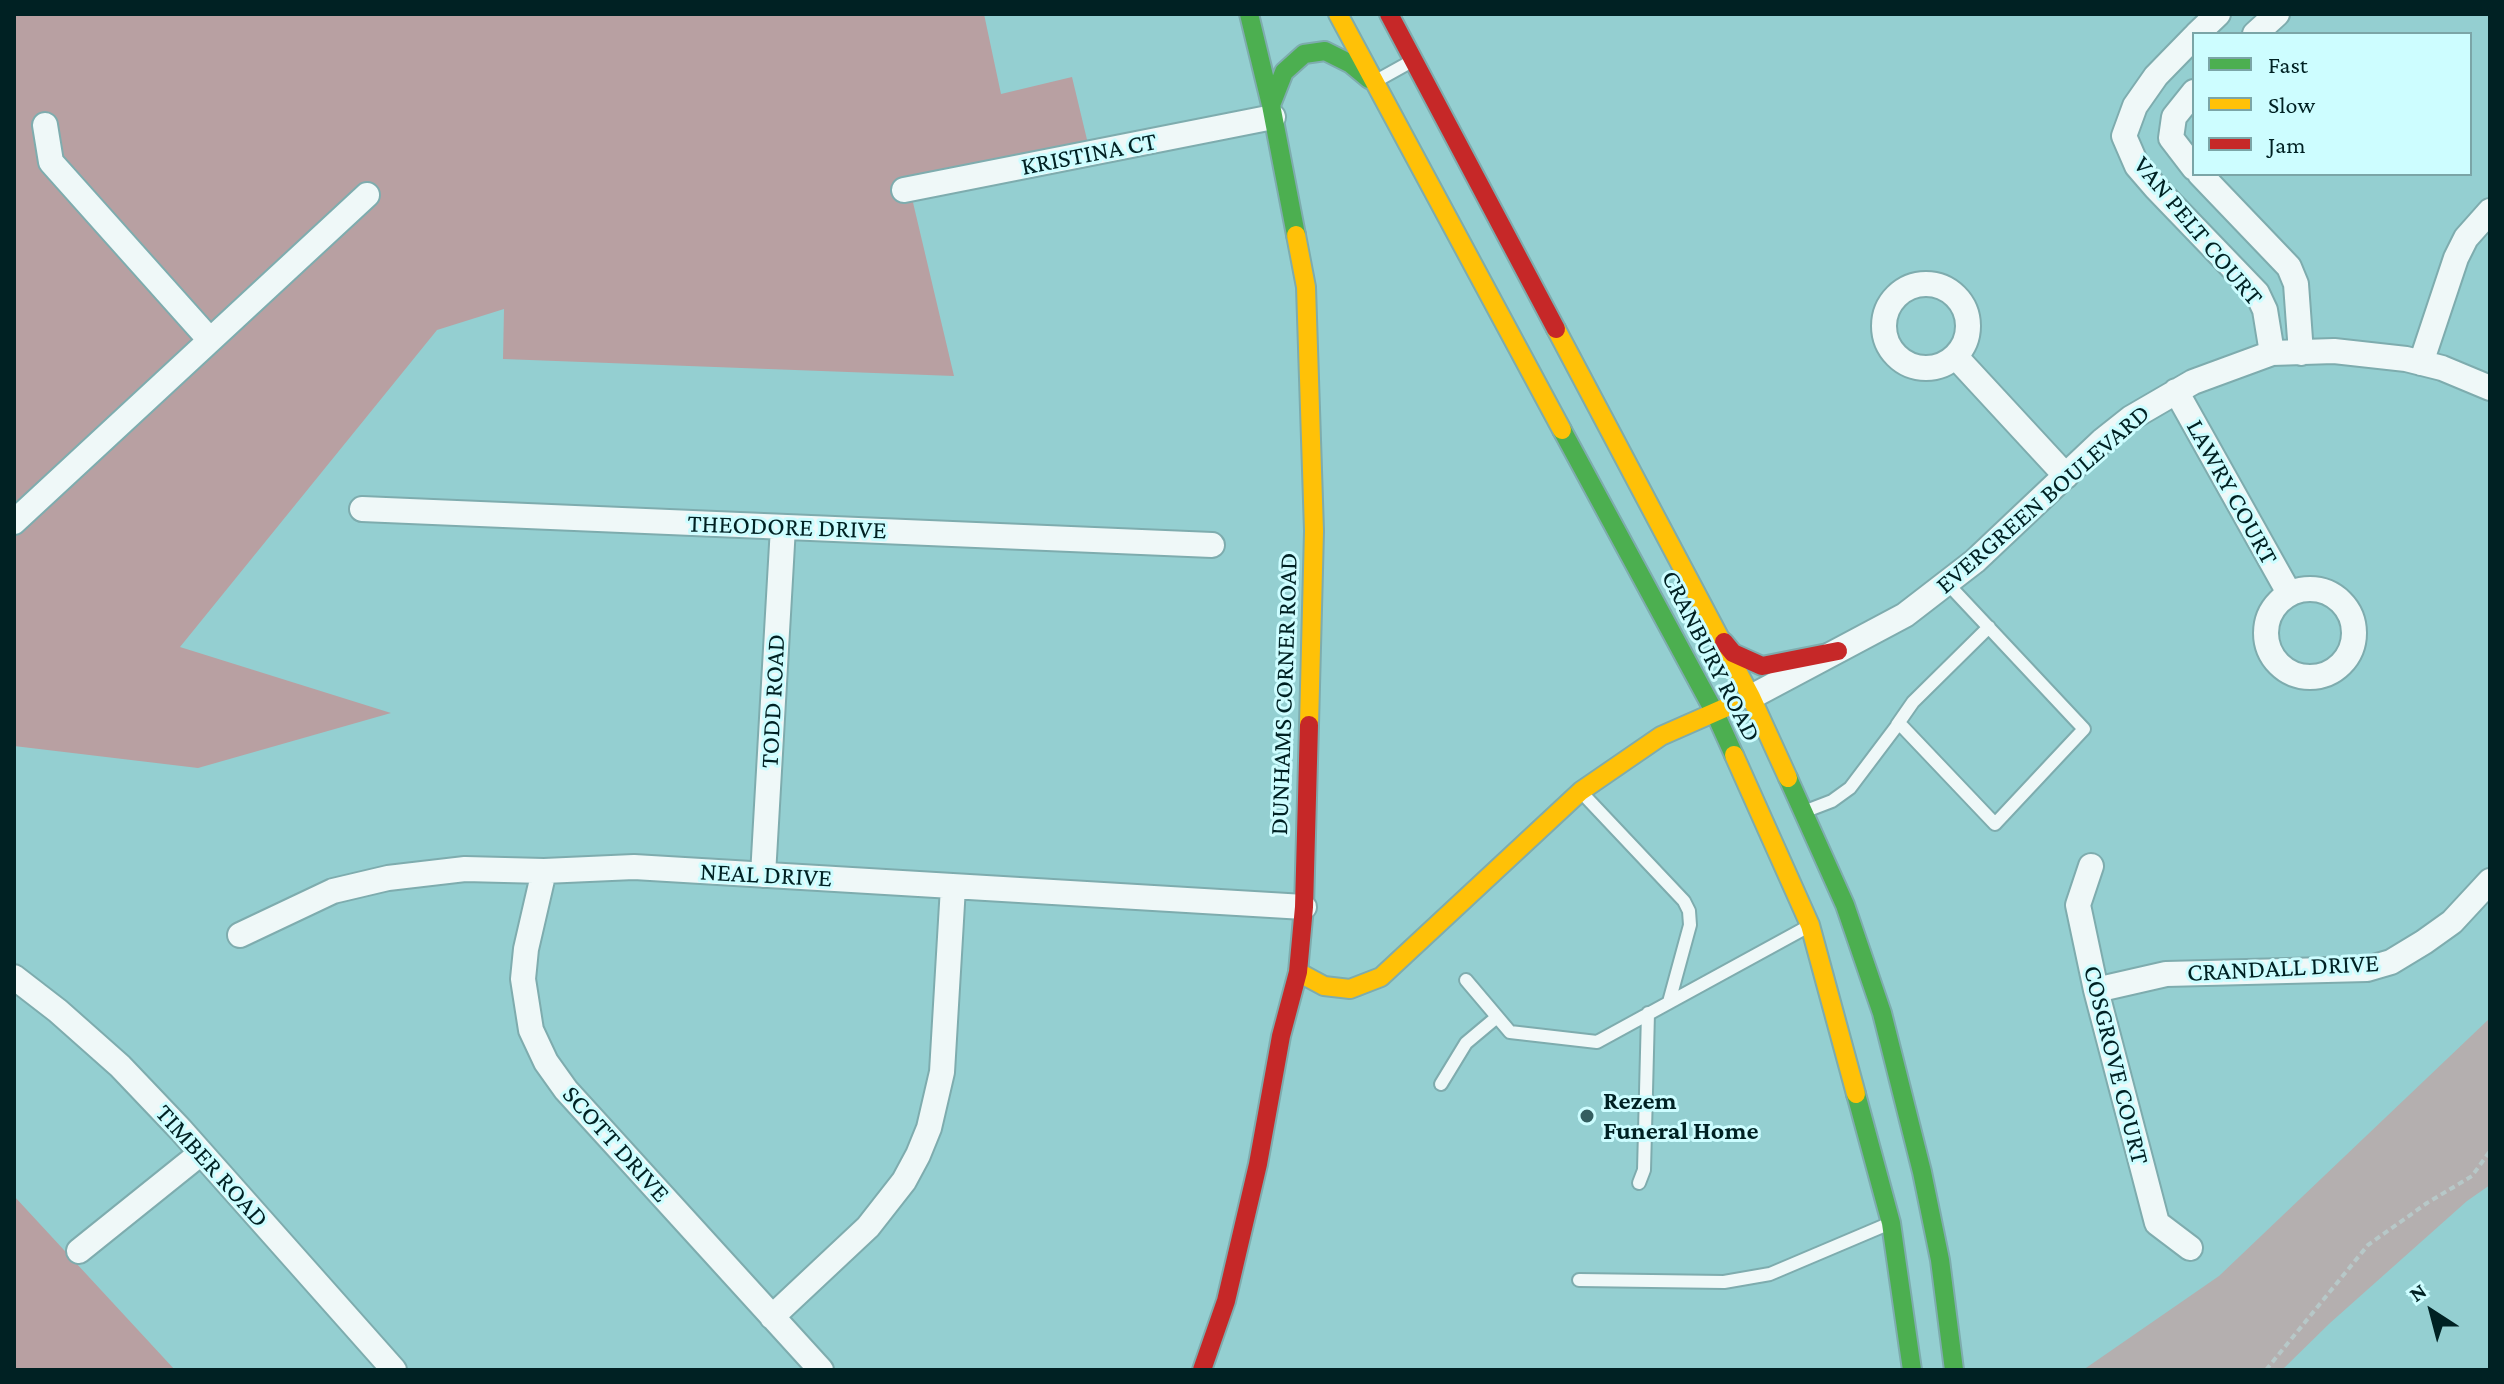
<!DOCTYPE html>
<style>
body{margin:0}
#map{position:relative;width:2504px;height:1384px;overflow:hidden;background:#94cfd1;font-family:"Crimson Pro",serif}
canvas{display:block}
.frame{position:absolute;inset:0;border:16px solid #002123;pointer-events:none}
.legend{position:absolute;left:2192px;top:32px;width:280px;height:144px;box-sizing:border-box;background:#cdfdff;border:2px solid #7ba5a7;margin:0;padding:10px 14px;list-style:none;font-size:24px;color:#002123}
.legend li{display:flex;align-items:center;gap:16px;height:40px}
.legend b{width:40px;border:2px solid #7ba5a7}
.north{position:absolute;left:2392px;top:1272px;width:80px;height:80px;-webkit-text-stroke:6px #cdfdff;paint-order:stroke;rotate:324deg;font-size:22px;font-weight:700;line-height:32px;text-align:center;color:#002123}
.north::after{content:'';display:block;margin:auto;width:28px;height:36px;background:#002123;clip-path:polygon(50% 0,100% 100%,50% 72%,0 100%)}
</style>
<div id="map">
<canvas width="2504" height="1384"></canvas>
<div class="frame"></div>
<ul class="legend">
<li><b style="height:10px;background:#4caf50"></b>Fast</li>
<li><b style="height:10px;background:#ffc107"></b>Slow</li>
<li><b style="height:10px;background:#c62828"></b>Jam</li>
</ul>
<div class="north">N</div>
</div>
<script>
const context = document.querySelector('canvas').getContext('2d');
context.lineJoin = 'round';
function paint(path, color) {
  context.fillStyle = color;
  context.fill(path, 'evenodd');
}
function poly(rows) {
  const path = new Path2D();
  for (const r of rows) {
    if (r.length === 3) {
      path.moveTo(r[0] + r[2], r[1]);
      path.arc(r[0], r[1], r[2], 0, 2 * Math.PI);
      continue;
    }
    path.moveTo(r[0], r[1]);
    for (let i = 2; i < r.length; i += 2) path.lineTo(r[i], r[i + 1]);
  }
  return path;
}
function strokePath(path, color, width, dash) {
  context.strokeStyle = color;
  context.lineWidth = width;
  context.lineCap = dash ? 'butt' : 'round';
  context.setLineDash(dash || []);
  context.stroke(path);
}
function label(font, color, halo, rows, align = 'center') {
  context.font = font + ' "Crimson Pro",serif';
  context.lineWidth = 6;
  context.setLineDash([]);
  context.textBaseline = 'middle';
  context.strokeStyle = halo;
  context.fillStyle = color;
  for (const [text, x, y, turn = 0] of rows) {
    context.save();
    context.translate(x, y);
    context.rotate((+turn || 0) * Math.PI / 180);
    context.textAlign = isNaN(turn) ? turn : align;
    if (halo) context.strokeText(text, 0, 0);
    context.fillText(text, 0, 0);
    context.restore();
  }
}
const green = poly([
 [2490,1018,2490,1185,2467,1201,2330,1323,2282,1370,2083,1370,2219,1276]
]);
const forest = poly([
 [14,14,984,14,1001,94,1072,77,1089,148,911,194,954,376,503,359,504,309,437,330,180,647,391,713,198,768,14,746],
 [14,1196,175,1370,14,1370]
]);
const path = poly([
 [2266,1370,2368,1245,2427,1203,2472,1176,2490,1151]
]);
const lane = poly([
 [1376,81,1412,61],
 [1897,725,1913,702,1989,627],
 [1583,794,1684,901,1689,911,1690,925,1669,1002],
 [1806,811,1832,801,1850,788,1899,723,1995,824,2084,729,1947,583],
 [1466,980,1510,1032,1597,1042,1809,926],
 [1441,1084,1466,1043,1497,1017],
 [1639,1183,1644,1170,1648,1013],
 [1579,1280,1724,1282,1770,1274,1888,1224]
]);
const street = poly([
 [2197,34,2218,14],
 [2255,34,2277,14],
 [2194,37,2156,76,2135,106,2124,136,2137,166,2156,188,2257,293,2265,310,2272,353],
 [2194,92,2174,117,2171,138,2194,168],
 [45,125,51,162,210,340],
 [2200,174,2289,267,2296,284,2301,353],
 [904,190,1273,117],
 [1926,326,42],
 [1956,357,2066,476],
 [2421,363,2456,258,2466,238,2490,211],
 [2176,391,2289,593],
 [362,509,1212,545],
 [14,522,367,195],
 [2310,633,44],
 [1751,697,1905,615,1975,561,2102,441,2131,418,2193,382,2272,353,2334,351,2406,359,2442,368,2490,388],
 [2091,866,2078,905,2096,990,2157,1223,2190,1248],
 [544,871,526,949,523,979,531,1030,546,1062,566,1090,821,1370],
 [763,875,783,527],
 [240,935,333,891,388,878,465,869,544,871,634,867,1304,907],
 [14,977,58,1011,120,1066,180,1129,394,1370],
 [2096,990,2166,974,2367,969,2391,962,2424,942,2452,922,2490,881],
 [79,1251,201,1153],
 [772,1317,868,1227,904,1181,918,1155,929,1128,942,1072,953,887]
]);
const fast = poly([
 [1249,14,1271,105,1296,235],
 [1271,105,1284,72,1304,54,1325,51,1351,64,1369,79],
 [1562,430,1715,713,1734,755],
 [1788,778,1845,905,1882,1013,1922,1172,1940,1260,1954,1370],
 [1856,1094,1891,1223,1912,1370]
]);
const slow = poly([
 [1338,14,1562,430],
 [1296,235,1306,287,1314,531,1309,725],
 [1556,329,1751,697,1788,778],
 [1734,755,1810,925,1856,1094],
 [1298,972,1324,986,1350,989,1381,977,1581,791,1661,736,1736,703]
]);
const jam = poly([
 [1389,14,1556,329],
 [1724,642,1733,653,1762,666,1838,651],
 [1202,1370,1226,1301,1258,1164,1281,1036,1298,972,1304,907,1309,725]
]);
const markers = [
 [1587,1116,8,"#345e60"]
];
const streetNames = [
 ["KRISTINA CT",1089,154,-11],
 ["VAN PELT COURT",2198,231,50],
 ["LAWRY COURT",2232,492,61],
 ["EVERGREEN BOULEVARD",2043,499,-41],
 ["THEODORE DRIVE",787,527,2],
 ["CRANBURY ROAD",1711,656,63],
 ["DUNHAMS CORNER ROAD",1284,694,-88],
 ["TODD ROAD",773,701,-87],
 ["NEAL DRIVE",766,875,3],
 ["CRANDALL DRIVE",2283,968,-3],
 ["COSGROVE COURT",2116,1065,76],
 ["SCOTT DRIVE",616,1144,48],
 ["TIMBER ROAD",212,1166,48]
];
const poiNames = [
 ["Rezem",1603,1101],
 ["Funeral Home",1603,1131]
];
paint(green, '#b4afaf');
paint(forest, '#b8a0a2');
strokePath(lane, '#7eacae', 16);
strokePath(street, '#7eacae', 28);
strokePath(fast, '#7eacae', 22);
strokePath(slow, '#7eacae', 22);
strokePath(jam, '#7eacae', 22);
strokePath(path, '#b7c8c8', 4, [6, 4]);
strokePath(lane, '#eff8f8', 12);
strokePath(street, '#eff8f8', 24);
strokePath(fast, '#4caf50', 18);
strokePath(slow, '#ffc107', 18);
strokePath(jam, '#c62828', 18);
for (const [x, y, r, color] of markers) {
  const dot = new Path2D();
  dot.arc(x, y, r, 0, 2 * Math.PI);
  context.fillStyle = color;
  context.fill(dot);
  strokePath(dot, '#cdfdff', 3);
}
label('26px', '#002123', '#cdfdff', streetNames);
label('bold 26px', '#002123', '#cdfdff', poiNames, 'left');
</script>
